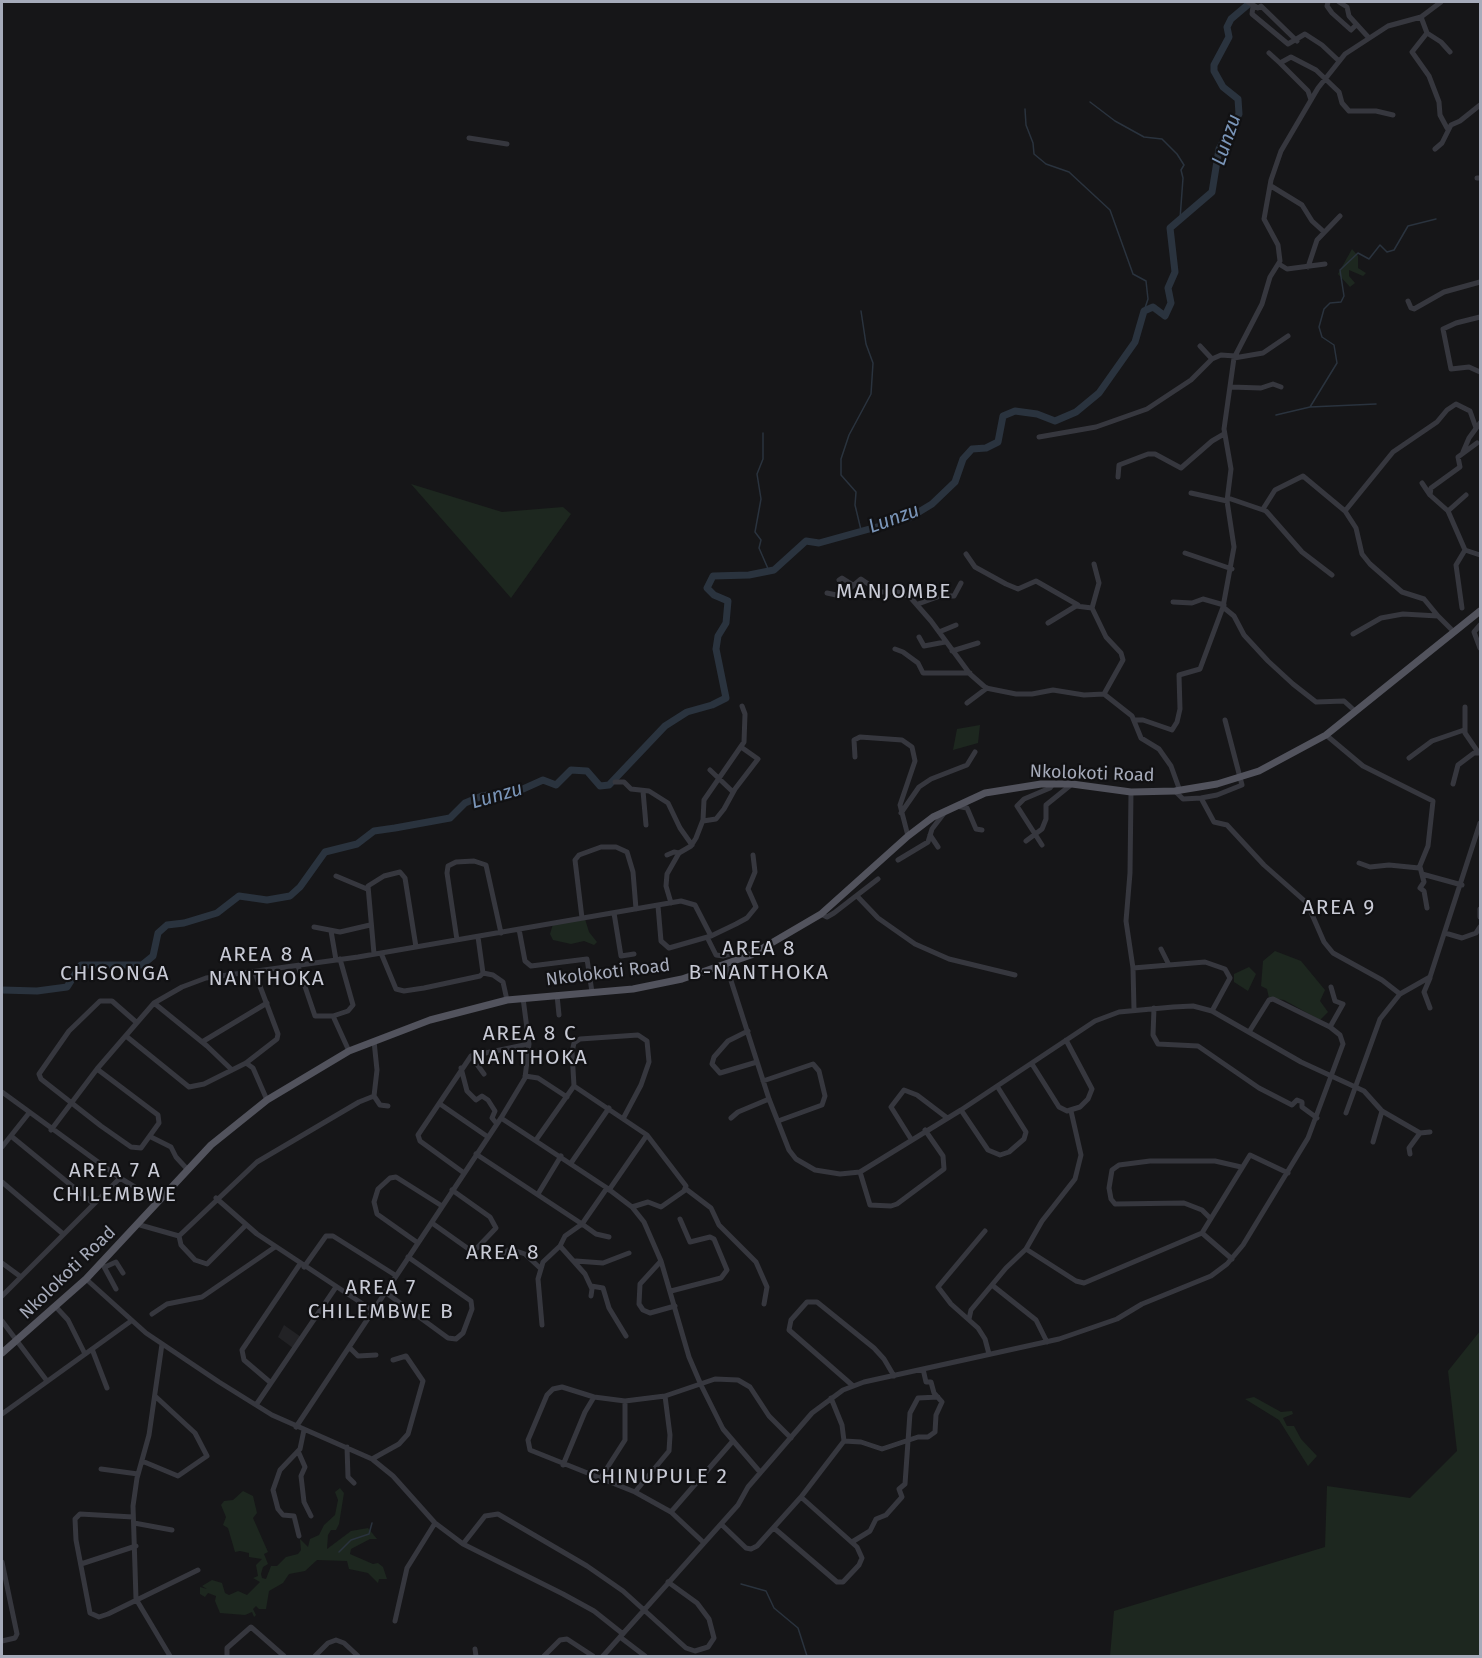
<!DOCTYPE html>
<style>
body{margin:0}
#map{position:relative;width:1482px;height:1658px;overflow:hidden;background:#161618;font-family:"Fira Sans",sans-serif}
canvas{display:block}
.frame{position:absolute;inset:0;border:3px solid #a6abba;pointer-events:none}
</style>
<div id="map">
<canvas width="1482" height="1658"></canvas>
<div class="frame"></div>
</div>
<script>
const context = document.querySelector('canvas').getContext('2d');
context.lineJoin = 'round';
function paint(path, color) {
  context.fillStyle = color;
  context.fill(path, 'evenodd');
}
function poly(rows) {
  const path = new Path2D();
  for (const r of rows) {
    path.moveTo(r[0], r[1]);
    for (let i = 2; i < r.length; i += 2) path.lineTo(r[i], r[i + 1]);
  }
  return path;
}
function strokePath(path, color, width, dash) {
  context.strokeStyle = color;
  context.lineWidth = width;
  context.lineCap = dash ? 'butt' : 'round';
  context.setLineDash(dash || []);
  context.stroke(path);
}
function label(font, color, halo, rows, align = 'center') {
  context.font = font + ' "Fira Sans",sans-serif';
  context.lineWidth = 4.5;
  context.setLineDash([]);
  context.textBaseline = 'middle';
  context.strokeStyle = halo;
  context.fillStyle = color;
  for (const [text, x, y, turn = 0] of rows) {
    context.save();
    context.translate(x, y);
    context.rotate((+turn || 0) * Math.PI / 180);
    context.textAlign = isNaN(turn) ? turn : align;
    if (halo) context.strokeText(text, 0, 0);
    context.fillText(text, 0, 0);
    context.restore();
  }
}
const built = poly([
 [284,1325,301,1337,293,1348,278,1337]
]);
const green = poly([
 [1352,249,1358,256,1358,268,1366,273,1363,276,1349,270,1349,276,1355,283,1350,287,1338,274],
 [411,484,502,512,563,507,571,514,511,598],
 [980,725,978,743,953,750,957,729],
 [585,919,589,932,597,942,594,945,584,941,571,944,553,940,550,934,553,924],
 [1275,951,1301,961,1325,990,1320,1001,1328,1012,1320,1020,1284,1000,1269,998,1267,989,1261,986,1263,961],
 [1249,967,1256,974,1248,991,1234,982,1234,974],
 [1480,1331,1480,1656,1110,1656,1114,1611,1325,1547,1327,1486,1410,1498,1457,1451,1448,1371],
 [1254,1397,1281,1412,1292,1411,1293,1414,1283,1418,1287,1426,1294,1426,1301,1439,1317,1456,1308,1466,1279,1420,1245,1399],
 [340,1488,344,1493,339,1524,336,1530,331,1530,328,1535,327,1549,351,1531,368,1528,377,1539,370,1539,351,1549,350,1554,373,1564,378,1563,383,1567,387,1579,379,1579,378,1583,368,1573,349,1569,347,1561,317,1560,305,1571,289,1574,283,1583,269,1591,266,1609,259,1609,256,1606,253,1609,256,1615,254,1617,252,1612,245,1615,220,1613,215,1601,216,1596,208,1593,205,1597,200,1594,200,1587,207,1589,202,1586,212,1580,222,1583,225,1593,229,1595,238,1591,247,1595,260,1582,253,1578,258,1576,256,1565,262,1559,249,1557,249,1553,240,1551,235,1552,228,1528,223,1525,226,1517,221,1505,224,1501,233,1500,243,1491,253,1496,257,1513,253,1518,268,1552,264,1554,268,1564,263,1567,261,1574,262,1578,266,1579,271,1566,277,1566,286,1557,298,1554,301,1550,300,1539,308,1547,310,1539,319,1535,324,1525,335,1515,338,1500,335,1492]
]);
const stream = poly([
 [1090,102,1115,121,1144,137,1162,139,1177,154,1184,165,1181,170,1183,178,1180,219],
 [1025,109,1026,125,1033,143,1034,154,1046,164,1069,172,1110,210,1133,274,1146,281,1148,299,1144,311],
 [1310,407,1337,363,1334,345,1322,337,1319,327,1324,309,1330,303,1341,302,1344,296,1340,270,1358,253,1369,259,1380,245,1387,252,1394,250,1408,226,1436,219],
 [1276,415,1310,407,1376,404],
 [763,433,763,459,757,474,761,499,755,532,761,540,759,548,769,571],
 [861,530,855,505,856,492,841,475,841,459,849,435,871,394,873,363,866,344,861,311],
 [339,1552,351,1540,369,1534,372,1523],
 [741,1584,766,1591,774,1608,798,1628,807,1656]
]);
const river = poly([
 [395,828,450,818,465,803,482,796,523,789,543,780,556,785,571,770,587,771,600,786,609,785,665,726,687,712,712,705,726,698,716,649,718,636,726,623,728,601,714,595,707,588,713,576,749,575,774,570,806,541,819,543,909,518,932,504,955,482,963,459,972,449,986,448,998,442,1003,416,1015,411,1037,414,1055,421,1076,412,1099,393,1135,342,1144,311,1153,307,1165,316,1171,303,1168,288,1175,272,1170,228,1212,192,1219,149,1239,114,1238,99,1223,87,1214,71,1214,65,1229,37,1227,27,1231,19,1251,2],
 [2,990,37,991,67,987,81,965,142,965,153,956,158,933,167,925,184,923,217,913,239,896,267,900,290,896,300,887,325,852,357,844,374,831,395,828]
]);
const minor = poly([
 [1248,2,1258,8,1261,6,1297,41],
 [1328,2,1327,6,1332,13,1351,30,1356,25],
 [1339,2,1347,7,1349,16,1369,38],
 [1253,6,1252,14,1288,44,1305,34,1322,45,1339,61],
 [1421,17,1427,33,1441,42,1450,52],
 [1427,33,1412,52,1429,76,1439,102,1440,115,1447,128],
 [1269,53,1280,63,1291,57,1316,70,1339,92,1342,103,1349,111,1376,111,1393,115],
 [1280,63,1308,91,1311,100],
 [469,138,507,144],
 [1435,149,1442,143,1451,125,1460,121,1480,105],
 [1477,178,1480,178],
 [1271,186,1302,205,1312,221,1323,231],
 [1279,264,1287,269,1325,264],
 [1308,267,1317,240,1340,216],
 [1408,301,1411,308,1414,309,1444,292,1480,282],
 [1480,317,1456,323,1443,329,1451,369,1469,367,1480,372],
 [1200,346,1212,359],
 [1234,358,1263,353,1288,336],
 [1231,387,1261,388,1273,384,1281,387],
 [1039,437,1096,427,1147,409,1191,380,1212,359,1221,355,1235,356],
 [1463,452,1469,438,1480,423],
 [1118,477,1119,465,1148,454,1155,454,1181,468,1212,441,1224,434],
 [1422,483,1430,495,1448,511,1465,550,1480,555],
 [1191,493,1227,501],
 [1430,495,1431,488,1460,467,1458,457,1477,443],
 [1228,498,1266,511,1302,552,1332,575],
 [1263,509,1275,490,1303,476,1345,511,1356,528,1362,554,1370,564,1402,592,1424,599,1438,616],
 [1345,511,1393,452,1437,422,1447,410,1456,404,1470,411,1476,428],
 [1448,511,1466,495],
 [1185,553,1232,569],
 [966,554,975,567,1006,584,1018,589,1036,581,1078,605],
 [839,580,842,578,853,585],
 [827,593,841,596,861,579,880,592,898,592,910,597,931,621,970,674,986,688,1016,694,1032,694,1053,690,1084,695,1104,694],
 [1173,602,1192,603,1203,599,1224,605],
 [918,604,940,596,954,596,961,583],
 [1092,608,1099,583,1094,564],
 [1462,608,1456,565,1465,550],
 [1048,623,1076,606,1092,608,1106,637,1121,653,1123,660,1104,694,1132,716,1141,738,1159,749,1171,766,1180,791],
 [1480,625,1474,632,1480,648],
 [939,632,956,625],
 [1353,634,1381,618,1403,614,1438,616,1454,632],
 [919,637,924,646,945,642],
 [895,649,903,652,918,663,923,673,970,673],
 [952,651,978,643],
 [967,703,987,688],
 [1465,707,1465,733,1478,752],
 [1355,711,1344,701,1316,702,1293,684,1268,661,1244,635,1234,616,1223,607,1234,547,1227,501,1231,469,1224,429,1234,358,1262,304,1270,277,1280,261,1278,245,1264,219,1271,180,1281,151,1318,88,1345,54,1388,26,1421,17,1441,2],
 [1134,720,1143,720,1172,730,1177,722,1180,709,1179,675,1200,669,1223,607],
 [1326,735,1363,766,1433,801,1428,846,1419,868,1389,865,1370,867,1359,863],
 [855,757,854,740,860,737,902,740,912,747,915,761,900,805,908,836],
 [1409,758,1432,741,1464,730],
 [710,770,733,792],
 [615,782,624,782,631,789,649,791,668,803,680,828,692,845],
 [1453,784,1458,765,1474,753,1480,753],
 [643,791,646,825],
 [1175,791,1183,799,1201,798,1217,795,1242,785,1225,720],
 [1131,792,1130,873,1126,921,1133,968,1134,1010],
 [1201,798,1214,822,1227,825,1264,865,1307,903,1324,942,1333,953,1382,980,1400,994],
 [956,806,967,808,976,829,982,830],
 [901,813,919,787,931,779,967,765,975,752],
 [703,821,716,819,724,809,735,789,758,759,741,747],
 [930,835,938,847],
 [1026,841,1042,829,1046,819,1046,805,1072,784],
 [1042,845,1017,806,1024,799,1050,788,1053,784],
 [667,855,674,852,679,853],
 [898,860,928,842,932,829,945,812],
 [1420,867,1424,882,1420,888,1424,891,1427,908],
 [1422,874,1462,885],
 [336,876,367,889],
 [857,896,878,918,915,944,949,959,1015,975],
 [671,903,666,886,667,874,679,853,691,846,696,838,703,820,704,800,744,742,745,714,742,706],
 [658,906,661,941,669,948,711,936,736,924,747,918,756,907,748,889,755,872,753,855],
 [1480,909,1480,917],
 [614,913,621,956,634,954],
 [821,914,827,917,834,913,878,879],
 [582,918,575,860,579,855,601,847,616,847,627,852,633,872,636,909],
 [314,927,340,932,370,925],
 [519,929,525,961,531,966,587,959,592,992],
 [331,931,336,960],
 [1445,933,1462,938,1476,933,1480,927],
 [707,937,716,955,723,956,740,951,751,955],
 [457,940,447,873,448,866,456,862,474,861,486,865,501,933],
 [1161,949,1169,965],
 [381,953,396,989,404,991,424,988,480,976,483,973,478,937],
 [374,954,368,886,384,876,400,872,405,878,416,947],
 [726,965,769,1099,789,1150,796,1159,815,1170,840,1174,860,1172,961,1110,1095,1021,1119,1012,1173,1007,1193,1006,1212,1011,1301,1062,1364,1091,1382,1111,1373,1142],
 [298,966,315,1016,333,1016,348,1011,353,1005,340,959],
 [1133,968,1205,962,1225,969,1230,978,1212,1011],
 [483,973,493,975,503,982,507,1000],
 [557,995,559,1015],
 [154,1003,207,1046,232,1070],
 [1154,1008,1153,1035,1158,1044,1198,1046,1259,1088,1292,1105,1297,1100,1302,1102,1302,1107,1317,1118],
 [1430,1008,1424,992,1430,978],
 [333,1016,349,1051],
 [1330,1027,1343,1004,1335,1001,1331,987],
 [748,1031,728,1041,714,1057,712,1064,720,1073,757,1062],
 [126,1036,189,1087,204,1084,246,1063,277,1039,278,1034,255,973],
 [374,1041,377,1070,374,1096,380,1105,388,1106],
 [202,1042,267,1003],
 [471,1056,484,1074],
 [246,1063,253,1068,267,1100],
 [1032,1064,1059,1107,1067,1111,1080,1107,1088,1099,1092,1089,1066,1040],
 [461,1068,467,1091,476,1100,482,1096,488,1100,495,1111,492,1118,497,1124],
 [97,1069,158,1115,159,1123,141,1148,131,1147,101,1126,41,1079,39,1074,69,1031,100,1001,112,1001,136,1022],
 [525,1076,538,1078,567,1097],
 [763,1081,813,1064,819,1071,825,1096,822,1105,778,1121],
 [574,1086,647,1135,686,1186,684,1191,661,1207,648,1202,632,1207],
 [2,1092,120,1178,158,1201],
 [440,1104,488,1137],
 [961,1110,988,1150,1000,1155,1009,1152,1024,1139,1026,1132,997,1086],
 [1382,1111,1420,1133],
 [1346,1113,1380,1019,1400,994,1430,977,1480,823],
 [501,1118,607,1188,632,1207,644,1222,661,1261,689,1357,701,1385,723,1429,760,1472],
 [731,1118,738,1112,769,1099],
 [51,1130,97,1069,154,1003,182,987,206,978,358,957,681,901,695,905,711,936],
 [11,1136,94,1204],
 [151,1137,171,1147,176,1157,187,1169],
 [911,1139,891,1107,904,1090,917,1095,946,1117],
 [536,1140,574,1086,572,1052,574,1043,580,1039,638,1035,647,1041,649,1062,641,1085,624,1117],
 [2,1147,29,1113],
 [476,1154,582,1224,607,1188],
 [1410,1154,1409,1148,1420,1133,1430,1132],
 [571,1163,609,1108],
 [860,1172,870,1205,891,1206,897,1204,944,1169,943,1156,925,1130],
 [464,1173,420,1141,418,1135,471,1056,529,1044],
 [2,1182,62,1233],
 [686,1189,711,1208,719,1225,756,1262,767,1287,764,1304],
 [609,1190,647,1135],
 [538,1194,561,1156],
 [216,1198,257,1234,372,1310],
 [1210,1218,1202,1210,1184,1203,1115,1204,1111,1199,1109,1188,1112,1170,1119,1165,1150,1161,1215,1161,1241,1167],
 [432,1223,470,1250,477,1248,496,1228,490,1217,452,1190],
 [140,1225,179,1236],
 [985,1231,938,1287,951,1304,978,1328,985,1339,989,1354],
 [1202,1233,1232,1259],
 [179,1236,257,1162,359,1102,374,1096],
 [179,1236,181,1245,195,1260,207,1264,246,1225],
 [418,1243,377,1214,374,1202,378,1189,390,1178,396,1177,442,1206],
 [560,1246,585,1274,592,1289,591,1296],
 [1026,1249,1076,1281,1084,1283,1202,1233,1250,1155,1288,1173],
 [499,1257,510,1249,525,1254,540,1268],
 [576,1261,603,1263,629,1253],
 [661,1261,640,1284,639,1304,643,1310,650,1313,675,1306],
 [2,1263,21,1277],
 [102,1263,116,1289],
 [105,1267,116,1262,123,1273],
 [304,1267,326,1236,333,1236,395,1275],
 [86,1279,146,1333,219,1382,272,1415,372,1459,393,1476,435,1523,463,1544,563,1594,594,1611,623,1634],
 [992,1285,1036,1320,1047,1342],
 [591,1286,603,1288,609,1308,626,1336],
 [671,1291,721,1278,727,1270,714,1239,710,1237,690,1242,680,1219],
 [385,1292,448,1338,456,1339,463,1333,472,1309,471,1301,408,1257],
 [2,1296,120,1178],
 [56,1307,68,1320,85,1354],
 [152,1314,167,1304,202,1297,275,1247],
 [969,1319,971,1310,1006,1268,1026,1249,1042,1221,1075,1179,1081,1155,1071,1111],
 [2,1321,47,1381],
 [542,1325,538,1279,543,1262,560,1246,565,1236,582,1224,596,1234,609,1237],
 [162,1344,149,1435,137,1478,133,1506,136,1599,170,1656],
 [349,1347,358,1356,376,1355],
 [92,1349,107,1388],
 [271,1383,244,1360,242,1350,300,1264],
 [852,1385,789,1330,791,1320,807,1302,817,1302,874,1348,884,1359,894,1376],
 [256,1405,336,1287],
 [2,1414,131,1321],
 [296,1427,501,1118,525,1078,529,1044,523,998],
 [844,1441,861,1442,882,1449,918,1437,928,1437,935,1432,936,1415,942,1402,934,1393,931,1382,926,1382,923,1369],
 [347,1447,348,1477,354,1483],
 [298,1451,305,1467,301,1476,304,1502,311,1516],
 [372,1459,399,1444,408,1434,423,1381,406,1356,393,1360],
 [142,1461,178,1476,207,1456,195,1433,155,1396],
 [563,1465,585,1412,594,1397],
 [101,1469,138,1474],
 [600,1479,625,1440,625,1401],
 [635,1492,669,1451,670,1435,665,1396],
 [671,1512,732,1442],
 [133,1517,80,1514,75,1519,76,1540,90,1613,99,1617,108,1614,198,1570],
 [134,1523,172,1530],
 [721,1524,746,1548,751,1549,757,1546,801,1497,844,1441,842,1425,831,1398],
 [774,1528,837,1582,843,1582,859,1565,862,1558,857,1547,801,1497],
 [299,1536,294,1516,283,1515,278,1509,273,1490,280,1470,300,1449,304,1430],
 [703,1542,671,1512,635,1492,530,1450,528,1440,547,1395,553,1389,562,1387,594,1397,625,1401,665,1396,715,1379,738,1380,750,1387,769,1416,791,1438],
 [852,1542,870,1531,876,1519,886,1515,902,1497,899,1489,905,1484,910,1413,918,1398,938,1397],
 [463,1544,485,1516,498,1514,587,1566,623,1591,686,1648,695,1651,708,1647,714,1638,709,1619,697,1603,668,1582],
 [2,1562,17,1634,15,1638,2,1641],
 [81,1564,136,1546],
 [395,1621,407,1568,435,1523],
 [620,1637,645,1656],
 [475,1649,476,1656],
 [227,1656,227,1648,251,1627,284,1656],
 [315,1656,328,1643,336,1640,344,1643,358,1656],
 [544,1656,560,1640,567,1639,593,1656],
 [603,1656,738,1505,748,1487,812,1413,843,1390,864,1382,1059,1339,1117,1319,1142,1304,1211,1276,1227,1264,1243,1245,1308,1138,1343,1044,1340,1035,1330,1027,1273,999,1269,1000,1249,1032]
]);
const major = poly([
 [2,1353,86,1279,211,1145,267,1100,349,1051,430,1020,507,1000,633,989,682,979,751,955,821,914,908,836,933,817,985,793,1041,784,1072,784,1131,792,1175,791,1217,784,1259,771,1326,735,1480,611]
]);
const streetNames = [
 ["Nkolokoti Road",1092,774,2],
 ["Nkolokoti Road",608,973,-7],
 ["Nkolokoti Road",68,1273,-44]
];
const waterNames = [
 ["Lunzu",1227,140,-71],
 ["Lunzu",894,519,-20],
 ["Lunzu",497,796,-16]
];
const quarterNames = [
 ["MANJOMBE",894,592],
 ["AREA 9",1339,908],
 ["AREA 8",759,949],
 ["B-NANTHOKA",759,973],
 ["AREA 8 A",267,955],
 ["NANTHOKA",267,979],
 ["CHISONGA",115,974],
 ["AREA 8 C",530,1034],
 ["NANTHOKA",530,1058],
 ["AREA 7 A",115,1171],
 ["CHILEMBWE",115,1195],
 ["AREA 8",503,1253],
 ["AREA 7",381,1288],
 ["CHILEMBWE B",381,1312],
 ["CHINUPULE 2",658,1477]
];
paint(built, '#222225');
paint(green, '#1d271f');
strokePath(stream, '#2a333e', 1.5);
strokePath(river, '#2a333e', 7);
strokePath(minor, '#36373e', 5);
strokePath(major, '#52535d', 7);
label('18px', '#a6abba', '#111113', streetNames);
label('italic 20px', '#7a95b8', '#111113', waterNames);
context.letterSpacing = '1.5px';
label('21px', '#c8cad5', '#111113', quarterNames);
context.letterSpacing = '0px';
</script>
